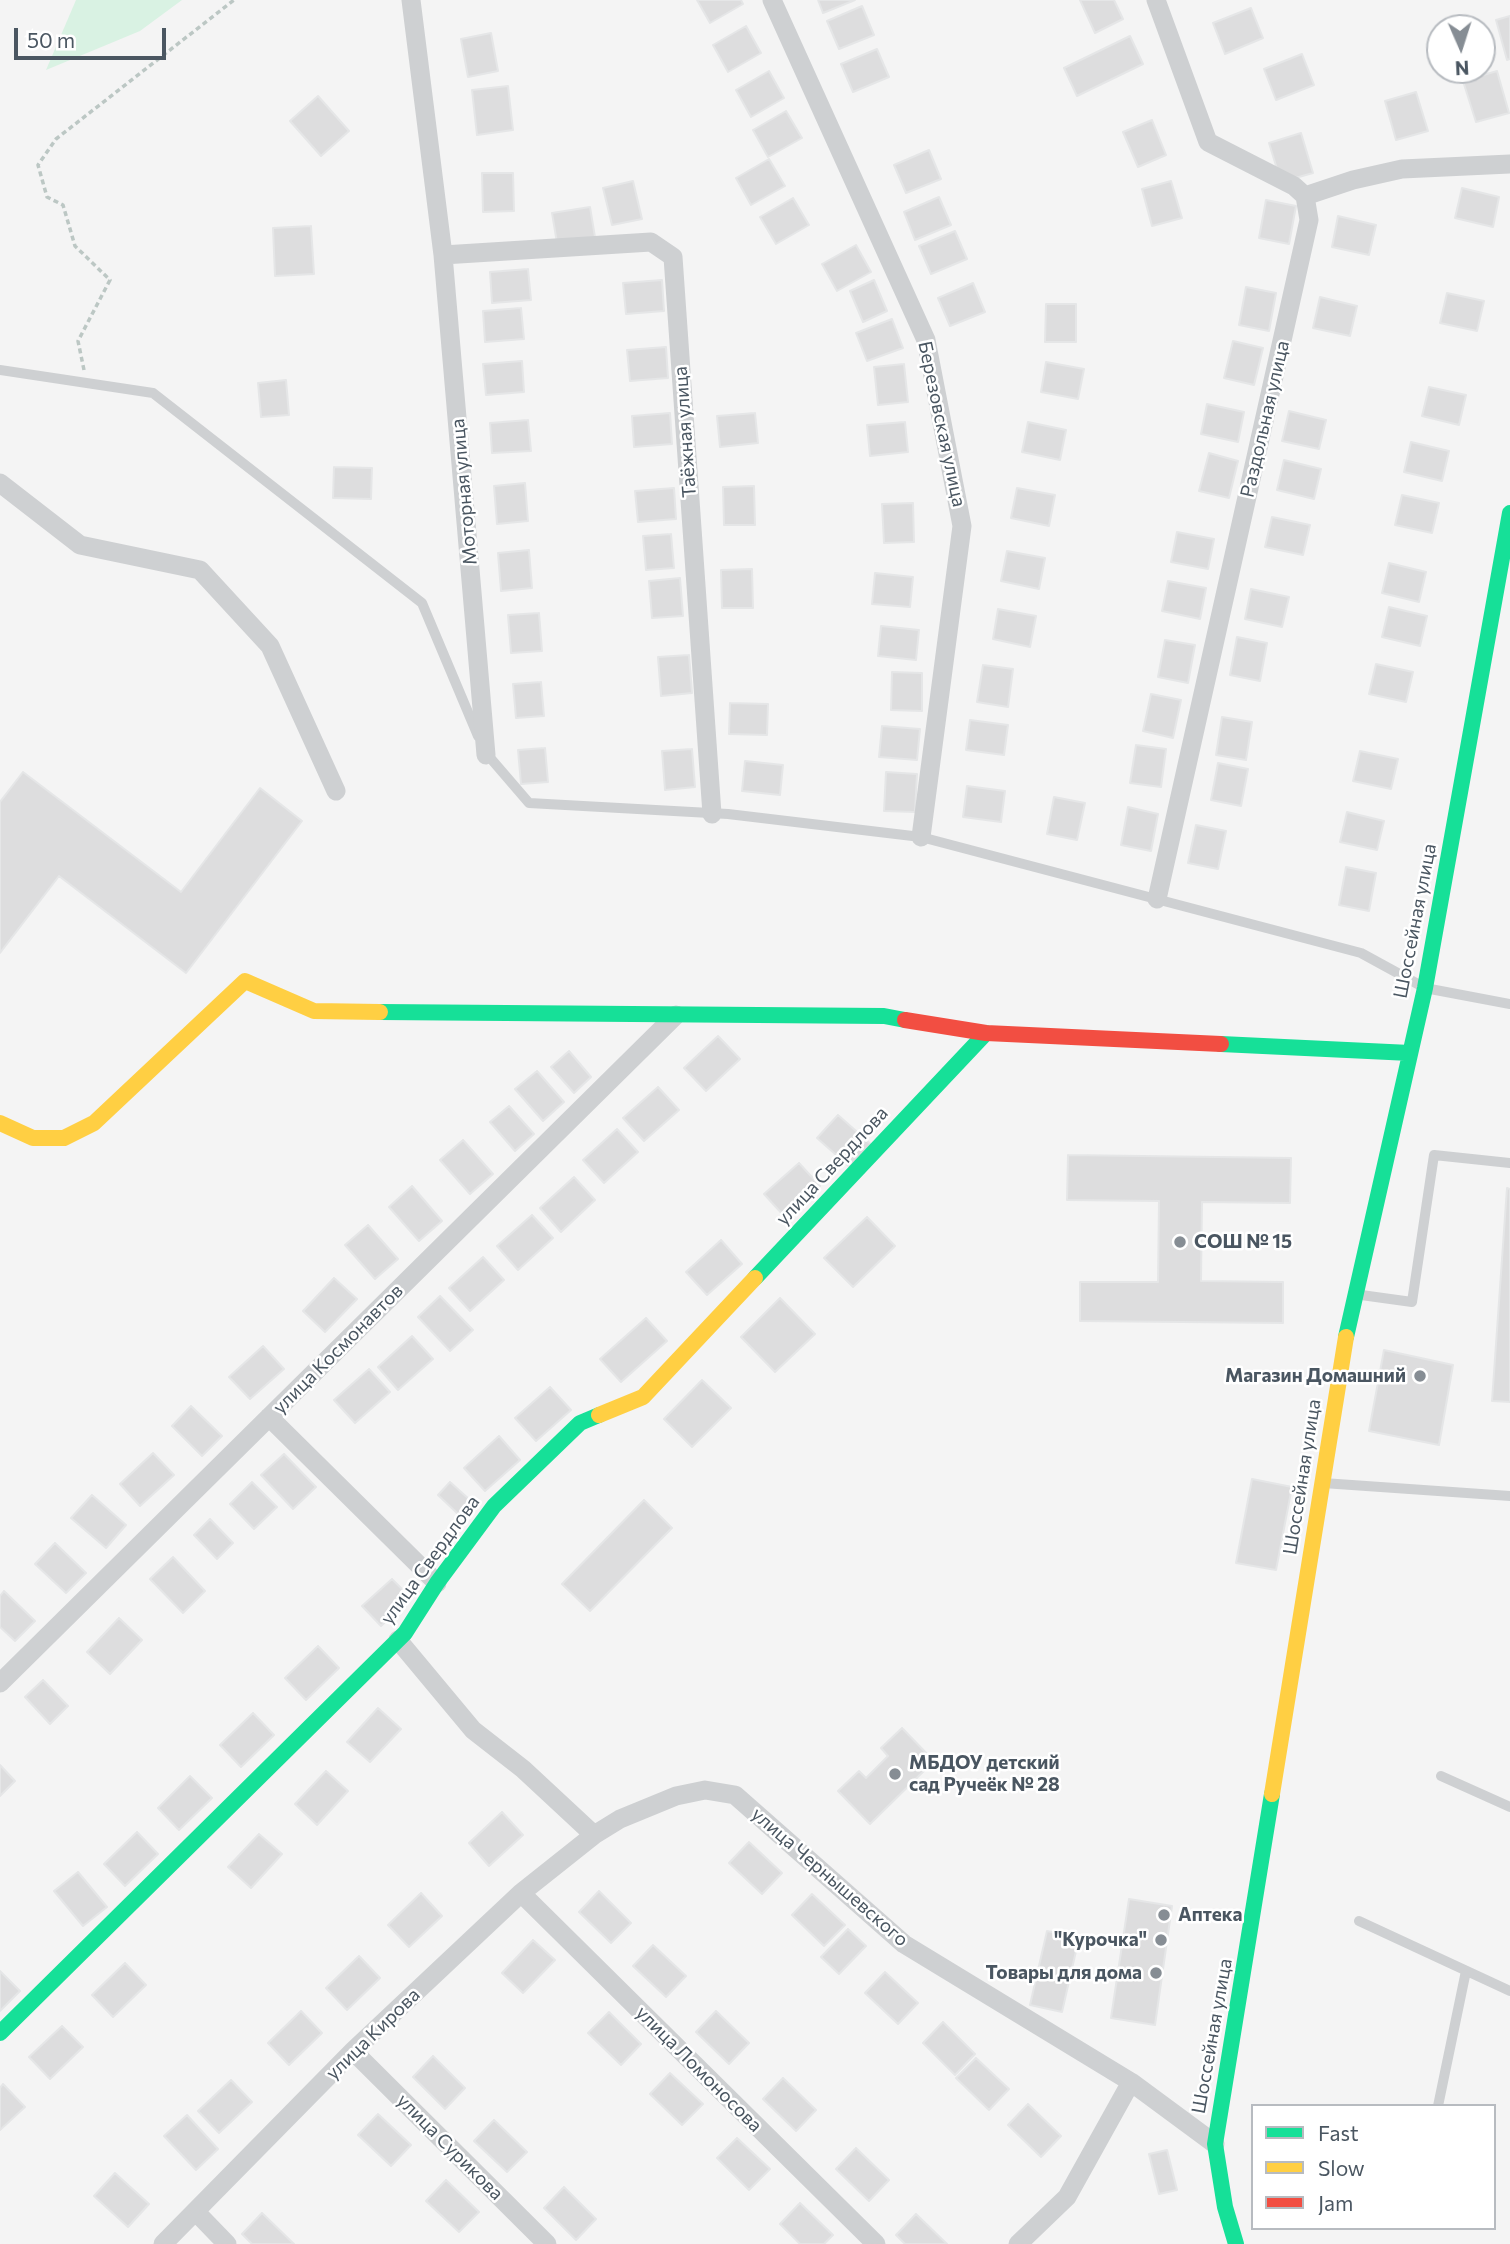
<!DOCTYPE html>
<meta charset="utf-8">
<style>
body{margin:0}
#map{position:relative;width:1510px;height:2244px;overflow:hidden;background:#f4f4f4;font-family:Commissioner,sans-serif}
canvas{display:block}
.legend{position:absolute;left:1251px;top:2104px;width:245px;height:126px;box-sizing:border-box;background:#fff;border:2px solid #b7bbc0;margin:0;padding:9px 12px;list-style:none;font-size:21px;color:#4a5661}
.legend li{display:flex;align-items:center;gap:14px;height:35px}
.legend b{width:35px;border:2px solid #b7bbc0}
.north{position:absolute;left:1426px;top:14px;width:70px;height:70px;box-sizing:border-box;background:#fff;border:2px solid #b7bbc0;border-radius:50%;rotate:177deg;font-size:19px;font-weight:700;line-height:28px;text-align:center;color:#4a5661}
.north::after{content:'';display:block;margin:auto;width:24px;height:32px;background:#868d94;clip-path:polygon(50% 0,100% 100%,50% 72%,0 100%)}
.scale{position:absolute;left:14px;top:28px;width:152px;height:32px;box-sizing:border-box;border:4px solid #4a5661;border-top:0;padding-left:9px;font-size:21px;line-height:24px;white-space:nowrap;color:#4a5661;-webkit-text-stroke:5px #fff;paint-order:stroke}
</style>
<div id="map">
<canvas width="1510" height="2244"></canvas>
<ul class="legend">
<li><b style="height:9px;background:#16e098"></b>Fast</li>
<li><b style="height:9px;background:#ffcf43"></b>Slow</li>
<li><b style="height:9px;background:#f24e42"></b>Jam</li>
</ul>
<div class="north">N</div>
<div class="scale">50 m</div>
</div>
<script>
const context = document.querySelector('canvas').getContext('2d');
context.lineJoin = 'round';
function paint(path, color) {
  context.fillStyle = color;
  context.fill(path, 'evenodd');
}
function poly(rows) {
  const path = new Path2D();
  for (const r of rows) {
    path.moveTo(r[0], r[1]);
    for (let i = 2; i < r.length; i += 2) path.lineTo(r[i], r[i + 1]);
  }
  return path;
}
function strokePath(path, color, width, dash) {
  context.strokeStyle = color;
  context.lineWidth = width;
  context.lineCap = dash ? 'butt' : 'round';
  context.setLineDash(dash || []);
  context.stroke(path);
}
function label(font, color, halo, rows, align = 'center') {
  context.font = font + ' Commissioner,sans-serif';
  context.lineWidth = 5;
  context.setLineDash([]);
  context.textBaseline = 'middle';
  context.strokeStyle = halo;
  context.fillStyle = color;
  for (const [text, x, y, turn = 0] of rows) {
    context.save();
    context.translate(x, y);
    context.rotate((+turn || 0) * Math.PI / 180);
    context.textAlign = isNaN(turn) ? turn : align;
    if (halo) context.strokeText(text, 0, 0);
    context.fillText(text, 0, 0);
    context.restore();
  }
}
const green = poly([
 [76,0,182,0,140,31,46,70]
]);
const building = poly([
 [697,0,741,0,743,4,710,23,697,0],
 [818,0,855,0,823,13,818,0],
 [1080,0,1114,0,1123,19,1095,33,1080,0],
 [862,6,874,35,839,49,827,21,862,6],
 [1251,8,1263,38,1225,54,1213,23,1251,8],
 [1510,16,1510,59,1507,60,1496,20,1510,16],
 [746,26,761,53,728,72,713,45,746,26],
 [491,33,498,71,468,77,461,39,491,33],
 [1130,36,1143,64,1077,96,1064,68,1130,36],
 [877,49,889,77,853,92,841,64,877,49],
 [1302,54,1314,85,1276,100,1264,69,1302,54],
 [769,71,784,98,751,117,736,90,769,71],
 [1497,71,1509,113,1476,122,1463,81,1497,71],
 [508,86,513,130,477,135,472,90,508,86],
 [1416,92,1428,131,1396,140,1385,101,1416,92],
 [318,96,349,131,321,156,290,121,318,96],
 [786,111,802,138,768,157,753,130,786,111],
 [1152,120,1166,155,1138,167,1123,132,1152,120],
 [1301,133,1313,173,1281,182,1269,143,1301,133],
 [929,150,941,179,906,193,894,165,929,150],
 [769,159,785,186,751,205,736,178,769,159],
 [482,173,513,173,514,211,483,212,482,173],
 [633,181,642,219,612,225,603,188,633,181],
 [1171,181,1182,218,1152,226,1142,189,1171,181],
 [1462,188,1499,197,1493,227,1455,218,1462,188],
 [939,197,951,225,915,240,904,212,939,197],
 [793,198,809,225,776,244,760,217,793,198],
 [1266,200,1296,206,1289,244,1259,238,1266,200],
 [590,207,595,237,557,243,552,213,590,207],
 [1338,216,1376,225,1369,255,1332,247,1338,216],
 [311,226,314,274,275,276,273,228,311,226],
 [955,231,967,259,931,274,919,246,955,231],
 [856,245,871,272,837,291,822,264,856,245],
 [528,269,531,300,492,303,490,272,528,269],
 [662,280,664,311,626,314,623,283,662,280],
 [874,280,887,311,863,322,850,291,874,280],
 [973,283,985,312,950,326,938,298,973,283],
 [1246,287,1276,293,1269,331,1239,325,1246,287],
 [1447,293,1484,301,1477,331,1440,323,1447,293],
 [1320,297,1357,306,1350,336,1313,328,1320,297],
 [1046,304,1076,304,1076,342,1045,342,1046,304],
 [521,308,524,339,485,342,483,311,521,308],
 [892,319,903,348,867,361,856,333,892,319],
 [1233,341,1263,348,1254,385,1224,378,1233,341],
 [666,347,668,378,630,381,627,350,666,347],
 [522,361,524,392,486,395,483,364,522,361],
 [1046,362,1084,369,1078,399,1041,392,1046,362],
 [904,364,908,402,878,405,874,367,904,364],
 [286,380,289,415,261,417,258,383,286,380],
 [1429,387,1466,395,1459,425,1422,416,1429,387],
 [1207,404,1244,412,1238,442,1201,434,1207,404],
 [1289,411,1326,420,1319,449,1282,441,1289,411],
 [670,413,672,444,634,447,632,416,670,413],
 [755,413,758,443,720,447,717,416,755,413],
 [528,420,531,451,492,453,490,423,528,420],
 [905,422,908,452,870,456,867,425,905,422],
 [1028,422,1066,430,1060,460,1022,452,1028,422],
 [1411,442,1449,451,1442,481,1404,472,1411,442],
 [1209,453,1238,461,1229,498,1199,491,1209,453],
 [1284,460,1321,469,1314,499,1277,490,1284,460],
 [334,467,372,468,371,499,333,498,334,467],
 [525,483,528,521,497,524,494,486,525,483],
 [754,486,755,525,724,525,723,487,754,486],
 [674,488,676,519,638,522,635,491,674,488],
 [1017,488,1055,495,1049,526,1011,518,1017,488],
 [1402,495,1439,503,1432,533,1395,525,1402,495],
 [913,503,914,542,884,543,882,504,913,503],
 [1272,517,1310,525,1303,555,1265,547,1272,517],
 [1177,532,1214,539,1208,569,1171,562,1177,532],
 [671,534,674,568,646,570,643,536,671,534],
 [529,550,532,588,501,591,498,553,529,550],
 [1007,551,1045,558,1039,589,1001,581,1007,551],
 [1389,563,1426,572,1419,602,1382,593,1389,563],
 [752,569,753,608,722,608,721,570,752,569],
 [875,573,913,577,910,607,872,604,875,573],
 [680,578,683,616,652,618,649,581,680,578],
 [1168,581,1206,588,1200,619,1162,611,1168,581],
 [1251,589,1289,597,1282,627,1245,619,1251,589],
 [1389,607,1427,616,1420,646,1382,637,1389,607],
 [998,609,1036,616,1030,647,993,639,998,609],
 [539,613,542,651,511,653,508,615,539,613],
 [881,626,919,630,916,660,878,656,881,626],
 [1237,637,1267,643,1260,681,1230,675,1237,637],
 [1165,640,1195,645,1188,683,1158,677,1165,640],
 [689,655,692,693,661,696,658,657,689,655],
 [1376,664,1413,672,1406,702,1369,694,1376,664],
 [983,665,1013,669,1008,707,977,702,983,665],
 [892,672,922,673,922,711,891,710,892,672],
 [541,682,544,716,516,718,513,684,541,682],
 [1151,694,1181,700,1173,738,1143,731,1151,694],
 [730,703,768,704,767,735,729,734,730,703],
 [1222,717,1252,722,1246,760,1216,755,1222,717],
 [970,720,1008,725,1004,755,966,750,970,720],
 [882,726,920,729,917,760,879,757,882,726],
 [1136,745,1166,749,1161,787,1130,783,1136,745],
 [545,748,548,782,521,784,518,750,545,748],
 [692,749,695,787,665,790,662,751,692,749],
 [1360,751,1398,759,1391,789,1353,781,1360,751],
 [745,761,783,765,780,795,742,791,745,761],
 [1218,763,1248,769,1241,806,1211,800,1218,763],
 [23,772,181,892,260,788,302,821,186,973,59,876,0,953,0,802,23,772],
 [886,772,917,774,915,812,884,811,886,772],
 [967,786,1005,791,1001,822,963,817,967,786],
 [1054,797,1085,803,1077,840,1047,834,1054,797],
 [1128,807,1158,814,1151,851,1121,845,1128,807],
 [1347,812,1384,821,1377,850,1340,842,1347,812],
 [1196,825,1226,831,1218,869,1188,863,1196,825],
 [1346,867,1376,873,1369,911,1339,905,1346,867],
 [718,1036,740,1059,706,1091,684,1068,718,1036],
 [569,1051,591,1077,574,1093,551,1067,569,1051],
 [537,1071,564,1102,543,1121,515,1089,537,1071],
 [658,1087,679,1110,644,1141,623,1118,658,1087],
 [509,1106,534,1134,515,1151,490,1122,509,1106],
 [838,1115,873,1146,852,1169,817,1138,838,1115],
 [617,1129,638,1152,604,1183,583,1160,617,1129],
 [463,1140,493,1174,470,1194,440,1160,463,1140],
 [1068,1155,1291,1158,1290,1203,1202,1202,1201,1281,1283,1282,1283,1323,1080,1321,1080,1282,1158,1282,1159,1201,1067,1200,1068,1155],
 [799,1163,820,1186,785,1217,764,1194,799,1163],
 [574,1177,595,1200,561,1232,540,1208,574,1177],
 [412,1186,442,1221,419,1241,389,1207,412,1186],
 [1507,1188,1510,1189,1510,1402,1492,1401,1507,1188],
 [532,1215,553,1238,518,1270,497,1246,532,1215],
 [867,1217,895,1246,853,1287,824,1258,867,1217],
 [368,1225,398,1259,375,1279,345,1245,368,1225],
 [721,1240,742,1264,707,1295,686,1272,721,1240],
 [483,1257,504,1280,470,1311,449,1288,483,1257],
 [334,1278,357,1299,325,1332,303,1311,334,1278],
 [440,1296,473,1330,450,1351,418,1317,440,1296],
 [780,1298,815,1334,775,1372,741,1337,780,1298],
 [646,1318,667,1341,621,1382,600,1359,646,1318],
 [412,1336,433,1359,398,1390,378,1367,412,1336],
 [263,1346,284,1369,250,1399,229,1377,263,1346],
 [1384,1350,1453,1365,1439,1445,1369,1431,1384,1350],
 [369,1369,390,1392,355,1423,334,1400,369,1369],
 [702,1380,731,1408,692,1447,664,1419,702,1380],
 [550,1387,571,1410,536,1441,515,1418,550,1387],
 [191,1406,222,1436,202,1456,172,1426,191,1406],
 [499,1436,520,1460,485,1491,464,1468,499,1436],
 [153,1453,174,1475,140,1506,120,1484,153,1453],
 [284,1454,316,1487,293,1509,261,1475,284,1454],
 [1252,1479,1292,1487,1276,1570,1236,1563,1252,1479],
 [252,1482,277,1507,254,1529,230,1504,252,1482],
 [450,1482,470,1500,458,1514,438,1495,450,1482],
 [92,1495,126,1525,106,1548,71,1518,92,1495],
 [644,1500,672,1528,590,1611,562,1584,644,1500],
 [210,1519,233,1543,217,1559,194,1535,210,1519],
 [55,1543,86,1573,66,1593,35,1564,55,1543],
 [173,1557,205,1591,183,1613,150,1579,173,1557],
 [392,1579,411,1598,381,1626,362,1606,392,1579],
 [4,1591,35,1621,15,1641,0,1627,0,1596,4,1591],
 [119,1618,142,1640,110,1674,87,1652,119,1618],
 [318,1646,339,1668,306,1700,285,1678,318,1646],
 [43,1680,68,1706,50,1724,25,1697,43,1680],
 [378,1708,401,1729,370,1762,347,1742,378,1708],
 [253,1713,274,1735,241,1767,220,1745,253,1713],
 [902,1728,934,1761,870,1824,838,1791,859,1771,866,1778,888,1756,881,1748,902,1728],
 [0,1765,15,1781,0,1796,0,1765],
 [326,1771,348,1791,317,1825,295,1804,326,1771],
 [190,1776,212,1798,179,1830,158,1808,190,1776],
 [502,1812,523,1835,489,1866,469,1843,502,1812],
 [137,1832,158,1854,125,1886,104,1864,137,1832],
 [259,1834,282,1854,251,1888,228,1867,259,1834],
 [749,1842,782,1873,762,1894,729,1863,749,1842],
 [78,1872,107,1907,83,1926,54,1891,78,1872],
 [599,1891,631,1923,611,1943,579,1912,599,1891],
 [421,1893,442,1916,409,1947,388,1925,421,1893],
 [812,1894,845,1925,824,1946,792,1915,812,1894],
 [1129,1899,1172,1906,1155,2025,1111,2018,1129,1899],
 [848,1929,866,1946,839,1974,821,1957,848,1929],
 [1047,1931,1079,1938,1062,2012,1030,2005,1047,1931],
 [533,1940,555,1960,523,1993,502,1973,533,1940],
 [653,1945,686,1976,666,1997,633,1966,653,1945],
 [359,1956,380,1978,347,2010,326,1988,359,1956],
 [125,1963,146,1985,113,2017,92,1995,125,1963],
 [0,1971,20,1991,0,2011,0,1971],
 [885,1972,918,2003,898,2024,865,1993,885,1972],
 [301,2011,322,2033,289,2065,268,2043,301,2011],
 [716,2011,749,2043,729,2064,696,2032,716,2011],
 [609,2012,641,2044,621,2065,588,2033,609,2012],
 [943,2022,975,2054,955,2075,923,2043,943,2022],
 [62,2026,83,2047,50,2079,29,2057,62,2026],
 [433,2056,465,2088,445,2109,413,2077,433,2056],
 [976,2058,1009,2089,989,2110,956,2078,976,2058],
 [670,2073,703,2104,682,2125,650,2094,670,2073],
 [783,2078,816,2110,796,2131,763,2099,783,2078],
 [231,2080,252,2102,219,2133,198,2111,231,2080],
 [3,2084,25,2107,0,2130,0,2088,3,2084],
 [1028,2104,1061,2136,1041,2157,1008,2125,1028,2104],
 [378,2114,411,2145,391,2166,358,2135,378,2114],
 [187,2115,218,2149,196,2170,164,2136,187,2115],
 [494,2120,527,2152,507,2172,474,2141,494,2120],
 [737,2138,770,2169,749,2190,717,2158,737,2138],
 [856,2148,889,2180,869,2201,836,2169,856,2148],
 [1167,2150,1177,2190,1159,2194,1149,2154,1167,2150],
 [115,2173,149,2204,128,2227,94,2196,115,2173],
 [446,2180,479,2212,459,2232,426,2201,446,2180],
 [564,2187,596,2219,576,2240,544,2208,564,2187],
 [800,2203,833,2235,824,2244,800,2244,780,2224,800,2203],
 [262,2213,294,2244,252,2244,242,2234,262,2213],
 [916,2214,947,2244,905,2244,896,2235,916,2214]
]);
const path = poly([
 [84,370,78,341,110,280,75,246,63,205,47,197,38,165,56,139,234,0]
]);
const lane = poly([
 [0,370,153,393,422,603,478,736],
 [486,753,529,803,728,814,921,837,1361,953,1425,988,1510,1004],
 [1354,1294,1412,1302,1434,1155,1510,1163],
 [1323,1483,1510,1496],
 [1441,1776,1510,1807],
 [1359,1921,1510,1991],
 [1438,2106,1466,1971]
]);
const street = poly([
 [411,0,443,255],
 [772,0,926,340,962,526,921,837],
 [1156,0,1208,142,1294,186,1305,196,1309,220,1157,899],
 [1305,196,1353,180,1402,169,1510,164],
 [0,483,80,545,200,570,270,646,336,791],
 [486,755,443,255,651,242,673,257,712,814],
 [269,1417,437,1583],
 [398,1640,473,1730,523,1769,594,1835,620,1819,676,1796,705,1790,735,1795,904,1944,1131,2082,1215,2144],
 [0,1683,676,1015],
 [521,1893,876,2244],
 [353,2051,547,2244],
 [196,2212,227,2244],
 [163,2244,353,2051,521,1893,594,1835],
 [1018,2244,1067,2197,1131,2082]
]);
const fast = poly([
 [380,1012,884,1016,905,1020],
 [1221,1044,1410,1053],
 [755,1278,986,1033],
 [1346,1337,1425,988,1510,513],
 [0,2033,405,1633,437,1583,494,1506,580,1423,599,1415],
 [1236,2244,1225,2207,1215,2144,1272,1794]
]);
const slow = poly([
 [0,1123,33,1138,64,1138,94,1123,245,981,314,1011,380,1012],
 [599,1415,643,1397,755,1278],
 [1272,1794,1346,1337]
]);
const jam = poly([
 [905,1020,986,1033,1221,1044]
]);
const markers = [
 [1180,1242,7,"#868d94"],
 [1420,1376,7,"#868d94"],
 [895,1774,7,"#868d94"],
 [1164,1915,7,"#868d94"],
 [1161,1940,7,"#868d94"],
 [1156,1973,7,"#868d94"]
];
const streetNames = [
 ["Раздольная улица",1265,419,-77],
 ["Березовская улица",942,424,78],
 ["Таёжная улица",685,432,-94],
 ["Моторная улица",464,492,-95],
 ["Шоссейная улица",1415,921,-79],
 ["улица Свердлова",832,1166,-47],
 ["улица Космонавтов",338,1349,-45],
 ["Шоссейная улица",1302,1477,-81],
 ["улица Свердлова",430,1560,-54],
 ["улица Чернышевского",830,1877,41],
 ["улица Кирова",373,2034,-44],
 ["Шоссейная улица",1212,2036,-80],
 ["улица Ломоносова",699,2069,45],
 ["улица Сурикова",450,2147,45]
];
const poiNames = [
 ["СОШ № 15",1194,1242],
 ["Магазин Домашний",1406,1376,"right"],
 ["МБДОУ детский",909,1763],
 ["сад Ручеёк № 28",909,1785],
 ["Аптека",1178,1915],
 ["\"Курочка\"",1147,1940,"right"],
 ["Товары для дома",1142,1973,"right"]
];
paint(green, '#d9f2e3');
paint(building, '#ddddde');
strokePath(building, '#e5e6e7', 2);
strokePath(path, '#bcc7c4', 3.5, [5, 3.5]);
strokePath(lane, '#ced0d2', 10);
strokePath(street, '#ced0d2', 19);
strokePath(fast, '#16e098', 16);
strokePath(slow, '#ffcf43', 16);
strokePath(jam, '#f24e42', 16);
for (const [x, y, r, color] of markers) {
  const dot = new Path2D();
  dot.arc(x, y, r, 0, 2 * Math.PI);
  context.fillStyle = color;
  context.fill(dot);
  strokePath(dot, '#fff', 2.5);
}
label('19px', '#4a5661', '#fff', streetNames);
label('bold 19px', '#4a5661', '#fff', poiNames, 'left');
</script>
